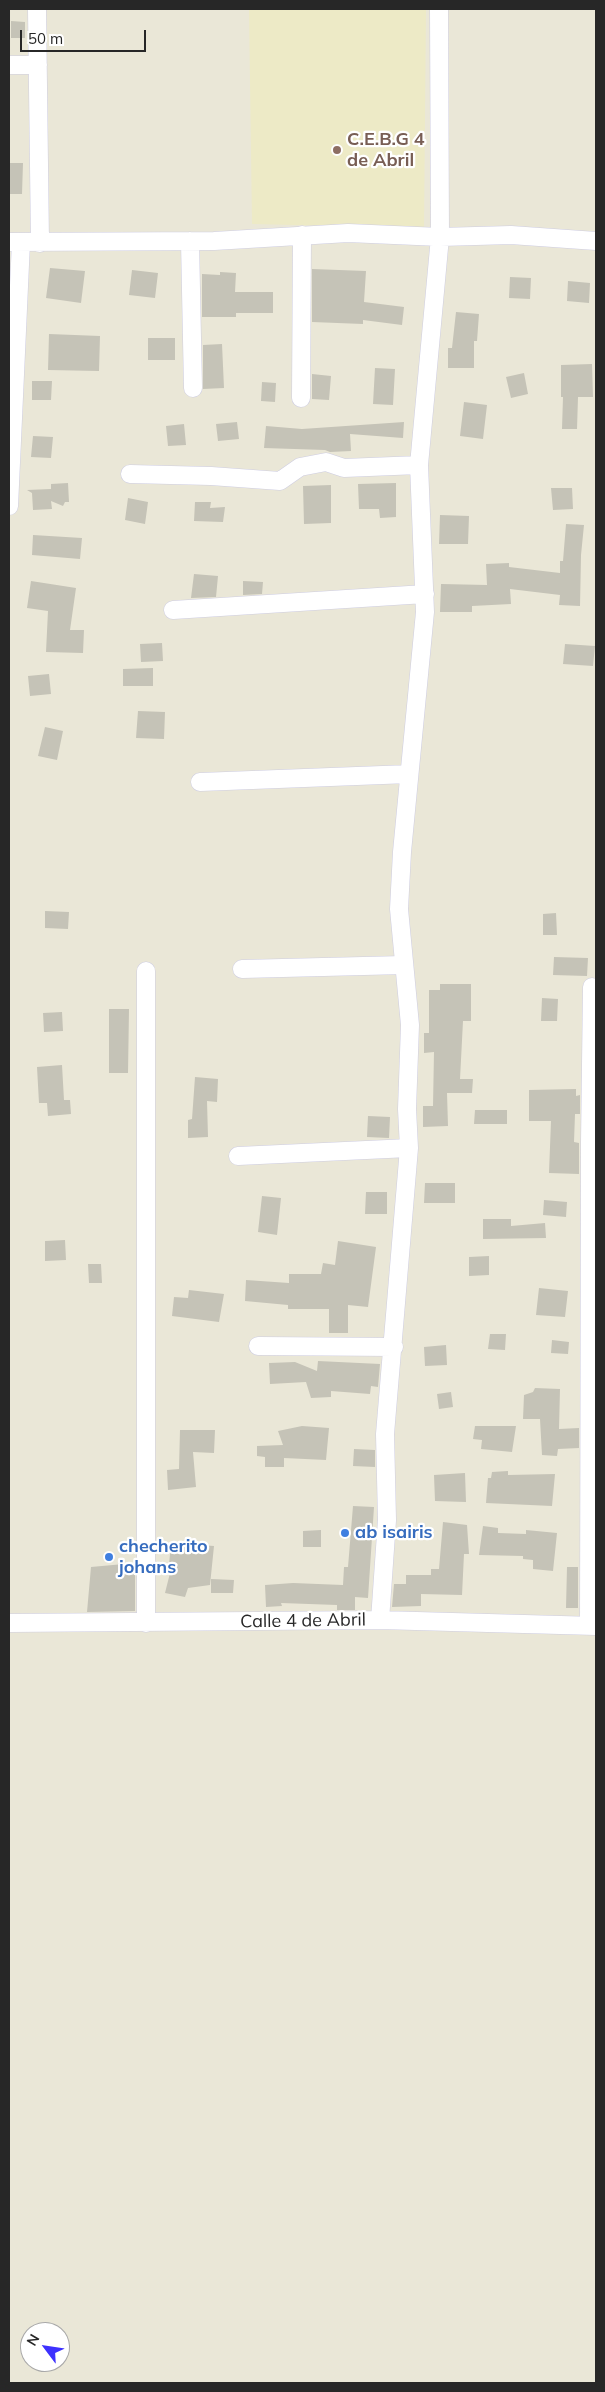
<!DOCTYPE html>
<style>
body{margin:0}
#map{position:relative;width:605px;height:2392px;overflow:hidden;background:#eae7d7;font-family:Mulish,sans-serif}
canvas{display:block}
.frame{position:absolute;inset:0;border:10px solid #272727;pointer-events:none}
.north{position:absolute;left:20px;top:2322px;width:50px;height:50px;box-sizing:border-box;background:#fff;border:1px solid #a9a9a9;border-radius:50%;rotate:301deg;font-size:14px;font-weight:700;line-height:20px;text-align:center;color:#272727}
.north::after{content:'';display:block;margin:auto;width:18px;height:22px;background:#3d31fe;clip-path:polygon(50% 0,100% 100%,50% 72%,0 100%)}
.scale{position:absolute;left:20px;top:30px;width:126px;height:22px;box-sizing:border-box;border:2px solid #272727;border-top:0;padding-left:6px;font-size:15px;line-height:18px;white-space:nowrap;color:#272727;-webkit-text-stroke:4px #fff;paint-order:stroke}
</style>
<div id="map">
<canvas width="605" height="2392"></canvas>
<div class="frame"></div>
<div class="north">N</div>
<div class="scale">50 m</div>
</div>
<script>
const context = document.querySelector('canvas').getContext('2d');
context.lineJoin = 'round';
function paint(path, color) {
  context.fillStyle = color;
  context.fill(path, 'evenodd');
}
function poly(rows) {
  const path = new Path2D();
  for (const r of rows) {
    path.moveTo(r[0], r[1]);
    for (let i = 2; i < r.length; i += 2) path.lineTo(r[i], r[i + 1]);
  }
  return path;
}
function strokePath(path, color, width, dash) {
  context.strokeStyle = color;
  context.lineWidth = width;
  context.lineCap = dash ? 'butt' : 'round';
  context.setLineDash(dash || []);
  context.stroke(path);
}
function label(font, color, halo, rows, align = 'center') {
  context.font = font + ' Mulish,sans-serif';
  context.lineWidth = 4.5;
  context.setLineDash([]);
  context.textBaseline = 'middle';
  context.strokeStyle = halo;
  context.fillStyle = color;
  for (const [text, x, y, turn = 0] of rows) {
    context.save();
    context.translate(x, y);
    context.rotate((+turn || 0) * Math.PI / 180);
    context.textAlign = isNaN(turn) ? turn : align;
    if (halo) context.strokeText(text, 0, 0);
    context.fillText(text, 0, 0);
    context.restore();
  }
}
const education = poly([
 [249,9,426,9,424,228,252,224]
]);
const building = poly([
 [11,21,25,22,25,38,11,38],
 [9,163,23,163,22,194,9,194],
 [50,268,85,271,81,303,46,298],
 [312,269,366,271,364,302,404,307,402,325,363,320,363,324,312,322],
 [132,270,158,273,155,298,129,295],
 [220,272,236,273,235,292,273,292,273,313,236,313,236,317,202,317,202,274,220,275],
 [510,277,531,278,530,299,509,298],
 [568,281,590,283,589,303,567,301],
 [456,312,479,314,477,341,474,341,474,368,448,368,448,348,452,348],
 [49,334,100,336,99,371,48,370],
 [148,338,175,338,175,360,148,360],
 [222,344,224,388,203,389,203,345],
 [592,364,593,397,578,397,577,429,562,429,563,397,561,397,561,365],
 [375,368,395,369,393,405,373,404],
 [524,373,528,394,511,398,506,377],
 [312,374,331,376,329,400,312,399],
 [32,381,52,381,51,400,32,400],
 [262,382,276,383,275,402,261,401],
 [464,402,487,405,483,439,460,436],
 [237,422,239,439,218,441,216,424],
 [404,422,403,438,350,434,351,451,330,452,325,450,264,448,266,426,302,429],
 [184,424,186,445,168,446,166,426],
 [33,436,53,437,51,458,31,457],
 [68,483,69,502,65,502,63,506,51,501,52,509,33,510,32,493,27,490,51,489,51,484],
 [396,483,396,517,380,518,379,509,359,509,358,484],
 [331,485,331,523,304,524,303,486],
 [551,488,572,488,573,509,553,510],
 [128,498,148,502,145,524,125,520],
 [195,502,211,502,210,508,225,507,223,522,194,521],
 [440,515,469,516,468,544,439,544],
 [566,524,584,525,581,555,580,606,559,605,560,595,510,589,511,604,472,606,472,612,440,612,441,584,487,585,486,564,509,563,509,567,560,573,560,561,563,561],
 [33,535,82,538,80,559,32,555],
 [194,574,218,576,216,597,191,598],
 [31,581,76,588,70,630,84,630,83,653,46,652,48,611,27,608],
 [243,581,263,582,262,594,243,595],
 [162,643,163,661,141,662,140,644],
 [565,644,595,646,593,666,563,664],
 [153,668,153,686,123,686,123,669],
 [49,674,51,694,30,696,28,676],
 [138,711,165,712,164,739,136,738],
 [45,727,63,731,57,760,38,756],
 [45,911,69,912,68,929,45,928],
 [556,913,557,935,543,935,543,914],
 [554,957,588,958,587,976,553,975],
 [440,984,471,984,471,1021,463,1021,460,1079,473,1079,472,1093,447,1093,448,1126,423,1127,423,1106,433,1106,434,1052,424,1053,424,1033,429,1033,429,990,440,990],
 [542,998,558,999,557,1021,541,1021],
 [109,1009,129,1009,128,1073,109,1073],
 [62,1012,63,1031,44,1032,43,1013],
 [62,1065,64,1100,70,1100,71,1114,48,1116,47,1103,39,1103,37,1067],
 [195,1077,218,1079,217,1102,207,1101,208,1137,188,1138,188,1120,192,1119],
 [576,1089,576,1096,580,1095,580,1114,575,1114,574,1142,579,1143,579,1174,549,1173,551,1121,529,1121,529,1090],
 [475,1110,507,1110,507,1124,474,1124],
 [368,1116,390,1117,389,1138,367,1137],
 [425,1183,455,1183,455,1203,424,1203],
 [366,1192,387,1192,387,1214,365,1214],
 [262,1196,281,1198,277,1235,258,1232],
 [544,1200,567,1202,566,1217,543,1215],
 [483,1219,511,1219,511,1226,545,1223,546,1238,483,1239],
 [65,1240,66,1260,45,1261,45,1241],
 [338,1241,376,1247,368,1307,348,1305,348,1333,329,1333,329,1309,288,1309,288,1305,245,1301,246,1280,289,1283,289,1274,321,1274,323,1263,335,1265],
 [489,1256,489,1275,469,1276,469,1257],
 [88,1264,101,1264,102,1283,89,1283],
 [539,1288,568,1291,565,1317,536,1315],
 [189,1290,224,1294,219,1322,172,1316,174,1297,188,1298],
 [490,1334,506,1334,505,1350,488,1349],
 [552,1340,569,1342,568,1354,551,1353],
 [446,1345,447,1365,425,1366,424,1347],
 [318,1361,380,1364,378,1387,371,1386,370,1394,331,1391,331,1397,311,1398,306,1382,270,1384,269,1363,295,1362,317,1371],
 [535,1388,560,1389,559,1429,579,1428,579,1448,558,1449,557,1456,542,1455,540,1419,523,1419,524,1395,533,1392],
 [451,1392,453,1407,439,1409,437,1394],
 [302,1426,329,1428,326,1460,284,1458,284,1467,265,1467,265,1457,257,1456,257,1446,283,1445,278,1431],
 [475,1426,516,1426,512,1452,481,1449,482,1440,473,1439],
 [180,1430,215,1430,214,1453,193,1452,196,1487,168,1490,167,1470,179,1469],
 [354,1449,375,1450,375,1467,353,1466],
 [508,1471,508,1475,555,1474,552,1506,486,1503,488,1478,491,1478,492,1472],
 [465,1473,466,1502,435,1501,434,1475],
 [353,1506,374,1507,368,1598,355,1597,355,1610,337,1610,337,1605,281,1603,282,1606,266,1607,265,1585,293,1583,343,1585,344,1567,348,1567],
 [443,1522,467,1525,469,1554,464,1554,462,1595,421,1594,421,1606,392,1607,394,1584,406,1584,406,1575,431,1575,431,1569,439,1569],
 [483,1526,498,1528,498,1533,526,1534,526,1530,557,1533,553,1571,533,1569,533,1560,523,1559,523,1556,479,1555],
 [321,1530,321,1547,303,1547,303,1531],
 [171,1543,214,1546,210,1585,188,1588,185,1597,165,1593,172,1565,169,1565],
 [135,1563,135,1611,87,1612,91,1567],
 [567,1567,578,1567,578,1608,566,1608],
 [211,1579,234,1580,233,1593,211,1593]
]);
const minor = poly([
 [37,9,40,243],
 [439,9,440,237,511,235,596,241],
 [9,65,38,65],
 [190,241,193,388],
 [9,242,214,241,348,233,440,237,419,465,425,612,402,852,399,909,410,1025,407,1109,409,1148,385,1434,387,1520,380,1620],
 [301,398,302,235],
 [130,474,211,476,280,481,300,467,326,462,344,468,419,465],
 [9,506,21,242],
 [173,610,425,594],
 [200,782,409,774],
 [242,969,404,965],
 [238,1156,409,1148],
 [258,1346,394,1347],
 [9,1623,380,1620,596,1626],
 [146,1623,146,971],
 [589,1626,590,1143,592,987]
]);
const markers = [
 [337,150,5,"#8d6e63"],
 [345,1533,5,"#3f7fe0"],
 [109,1557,5,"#3f7fe0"]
];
const educationNames = [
 ["C.E.B.G 4",347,140],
 ["de Abril",347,161]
];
const shopNames = [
 ["ab isairis",355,1533],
 ["checherito",119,1547],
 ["johans",119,1568]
];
const streetNames = [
 ["Calle 4 de Abril",303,1621,-1]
];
paint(education, '#edeac6');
paint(building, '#c5c3b7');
strokePath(minor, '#cecde1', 19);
strokePath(minor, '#fff', 18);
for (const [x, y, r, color] of markers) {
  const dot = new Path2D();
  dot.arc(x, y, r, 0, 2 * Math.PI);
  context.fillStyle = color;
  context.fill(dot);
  strokePath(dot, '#fff', 2);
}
label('bold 18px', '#785e54', '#fff', educationNames, 'left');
label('bold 18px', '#366cbe', '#fff', shopNames, 'left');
label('18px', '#272727', '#fff', streetNames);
</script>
